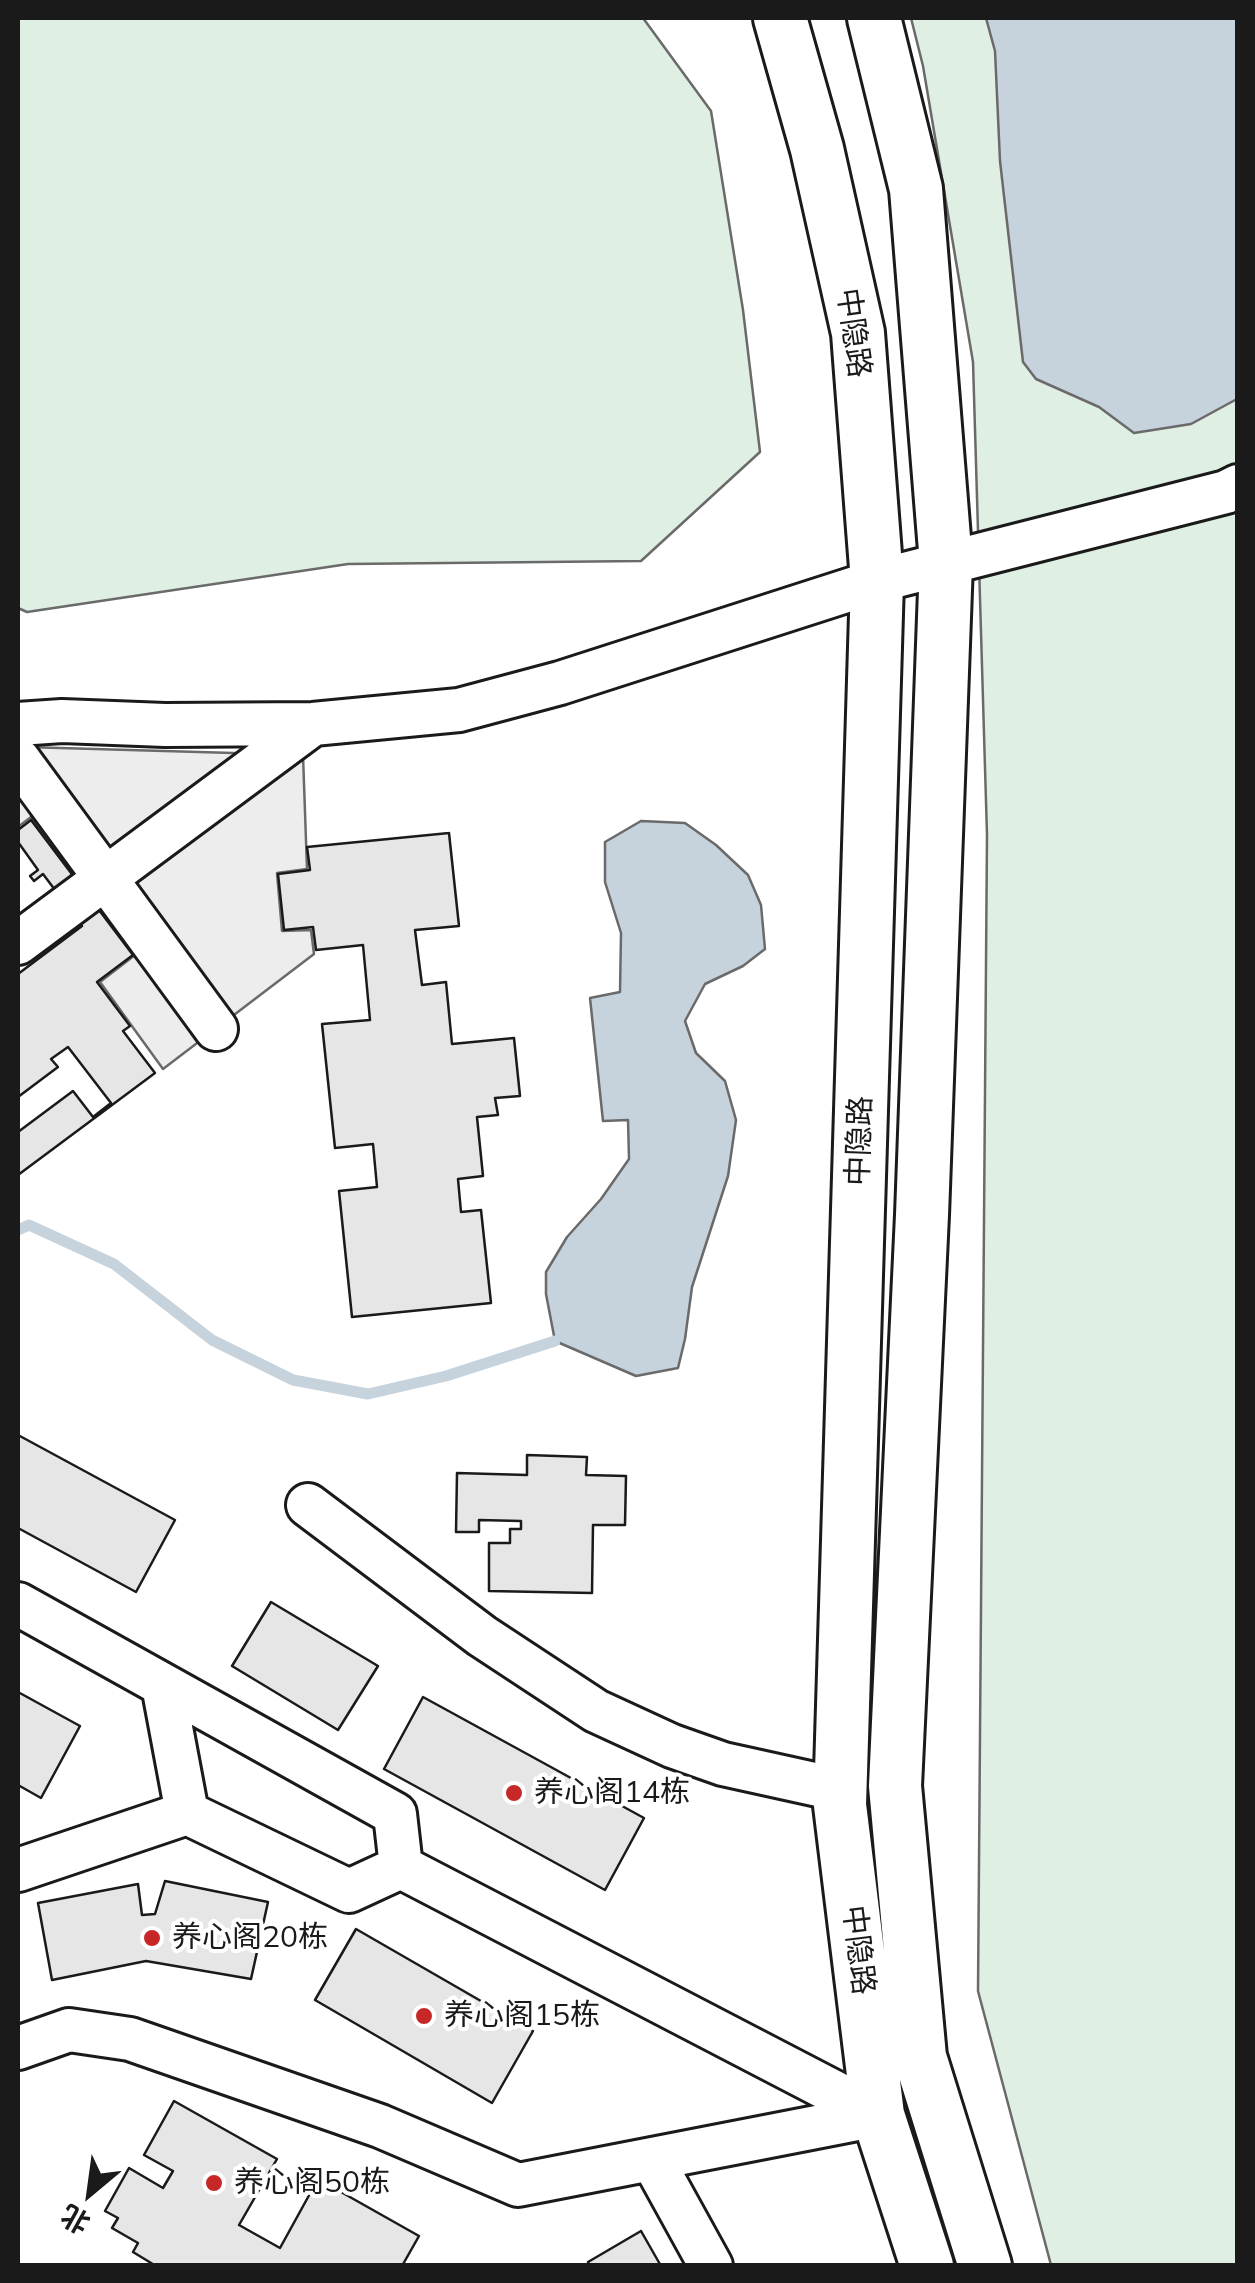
<!DOCTYPE html>
<meta charset="utf-8">
<style>
body{margin:0}
#map{position:relative;width:1255px;height:2283px;overflow:hidden;background:#fff;font-family:Mulish,"Noto Sans SC",sans-serif}
canvas{display:block}
.frame{position:absolute;inset:0;border:20px solid #1a1a1a;pointer-events:none}
.north{position:absolute;left:40px;top:2143px;width:100px;height:100px;-webkit-text-stroke:8px #fff;paint-order:stroke;rotate:209deg;font-size:28px;font-weight:700;line-height:40px;text-align:center;color:#1a1a1a}
.north::after{content:'';display:block;margin:auto;width:35px;height:45px;background:#1a1a1a;clip-path:polygon(50% 0,100% 100%,50% 72%,0 100%)}
</style>
<div id="map">
<canvas width="1255" height="2283"></canvas>
<div class="frame"></div>
<div class="north">北</div>
</div>
<script>
const context = document.querySelector('canvas').getContext('2d');
context.lineJoin = 'round';
function paint(path, color) {
  context.fillStyle = color;
  context.fill(path, 'evenodd');
}
function poly(rows) {
  const path = new Path2D();
  for (const r of rows) {
    path.moveTo(r[0], r[1]);
    for (let i = 2; i < r.length; i += 2) path.lineTo(r[i], r[i + 1]);
  }
  return path;
}
function strokePath(path, color, width, dash) {
  context.strokeStyle = color;
  context.lineWidth = width;
  context.lineCap = dash ? 'butt' : 'round';
  context.setLineDash(dash || []);
  context.stroke(path);
}
function label(font, color, halo, rows, align = 'center') {
  context.font = font + ' Mulish,"Noto Sans SC",sans-serif';
  context.lineWidth = 8;
  context.setLineDash([]);
  context.textBaseline = 'middle';
  context.strokeStyle = halo;
  context.fillStyle = color;
  for (const [text, x, y, turn = 0] of rows) {
    context.save();
    context.translate(x, y);
    context.rotate((+turn || 0) * Math.PI / 180);
    context.textAlign = isNaN(turn) ? turn : align;
    if (halo) context.strokeText(text, 0, 0);
    context.fillText(text, 0, 0);
    context.restore();
  }
}
const green = poly([
 [18,18,643,18,711,111,743,310,760,452,641,561,348,564,27,612,18,608,18,18],
 [911,18,1237,18,1237,2265,1051,2265,978,1991,987,835,973,362,923,66,911,18]
]);
const parking = poly([
 [25,747,303,755,307,869,277,873,282,931,311,930,314,954,163,1069,100,982,135,955,31,817,18,827,18,749,25,747]
]);
const water = poly([
 [986,18,1237,18,1237,399,1191,424,1134,433,1099,407,1036,379,1023,362,1000,161,995,51,986,18],
 [641,821,685,823,716,845,748,875,761,905,765,949,743,966,705,984,685,1021,696,1053,725,1081,736,1120,728,1176,692,1287,685,1339,678,1368,636,1376,555,1341,546,1294,546,1272,567,1237,601,1199,629,1159,628,1120,603,1121,590,998,620,992,621,933,605,882,605,842,641,821]
]);
const stream = poly([
 [18,1230,29,1225,114,1264,212,1340,293,1380,368,1394,446,1376,555,1341]
]);
const building = poly([
 [31,820,133,955,97,982,130,1026,123,1031,155,1073,18,1175,18,1132,73,1091,93,1117,111,1103,68,1047,51,1059,58,1067,18,1097,18,974,82,926,43,874,34,881,30,876,38,870,18,842,18,830,31,820],
 [449,833,459,926,415,930,422,985,446,982,452,1044,514,1038,520,1096,495,1098,498,1115,477,1117,483,1176,458,1179,461,1212,481,1210,491,1303,352,1317,339,1191,377,1187,373,1144,335,1148,322,1024,370,1020,363,945,316,950,313,927,284,930,278,874,310,870,307,847,449,833],
 [18,1435,175,1520,136,1592,18,1528,18,1435],
 [527,1455,587,1457,586,1475,626,1476,625,1525,593,1525,592,1593,489,1591,489,1543,510,1543,510,1529,521,1529,521,1521,479,1520,479,1532,456,1532,457,1473,527,1475,527,1455],
 [271,1602,378,1666,338,1730,232,1666,271,1602],
 [18,1692,80,1726,41,1798,18,1785,18,1692],
 [423,1697,644,1818,605,1890,384,1769,423,1697],
 [165,1881,268,1902,251,1979,146,1961,52,1980,38,1903,138,1884,142,1915,155,1914,165,1881],
 [356,1929,533,2031,492,2103,315,2000,356,1929],
 [174,2101,277,2159,239,2225,280,2248,318,2179,419,2236,402,2266,156,2266,133,2252,138,2243,112,2228,118,2218,105,2211,129,2168,163,2188,173,2171,144,2155,174,2101],
 [641,2231,661,2266,590,2266,588,2262,641,2231]
]);
const minor = poly([
 [18,724,62,721,165,725,313,724,459,710,560,683,877,581,1226,492,1238,486],
 [18,759,216,1029],
 [18,943,313,724],
 [308,1505,482,1636,596,1711,672,1746,723,1764,841,1790],
 [18,1604,395,1814,401,1867,878,2115],
 [163,1685,187,1813],
 [18,1870,187,1813,349,1891,401,1867],
 [18,2048,69,2030,130,2039,380,2126,518,2185,878,2115],
 [652,2159,711,2266]
]);
const major = poly([
 [780,18,817,149,858,333,877,581,840,1805,878,2115,927,2266],
 [874,18,916,189,946,563,922,1215,895,1786,920,2057,985,2266]
]);
const markers = [
 [514,1793,10,"#c62828"],
 [152,1938,10,"#c62828"],
 [424,2016,10,"#c62828"],
 [214,2183,10,"#c62828"]
];
const streetNames = [
 ["中隐路",853,333,82],
 ["中隐路",860,1141,-88],
 ["中隐路",858,1950,83]
];
const poiNames = [
 ["养心阁14栋",534,1793],
 ["养心阁20栋",172,1938],
 ["养心阁15栋",444,2016],
 ["养心阁50栋",234,2183]
];
paint(green, '#e0efe3');
strokePath(green, '#6a6a6a', 2.5);
paint(parking, '#ededed');
strokePath(parking, '#6a6a6a', 2.5);
paint(water, '#c6d2dc');
strokePath(water, '#6a6a6a', 2.5);
strokePath(stream, '#c6d2dc', 11);
paint(building, '#e6e6e6');
strokePath(building, '#1a1a1a', 2.5);
strokePath(minor, '#1a1a1a', 48);
strokePath(major, '#1a1a1a', 58);
strokePath(minor, '#fff', 42);
strokePath(major, '#fff', 52);
for (const [x, y, r, color] of markers) {
  const dot = new Path2D();
  dot.arc(x, y, r, 0, 2 * Math.PI);
  context.fillStyle = color;
  context.fill(dot);
  strokePath(dot, '#fff', 4);
}
label('30px', '#1a1a1a', '#fff', streetNames);
label('30px', '#1a1a1a', '#fff', poiNames, 'left');
</script>
